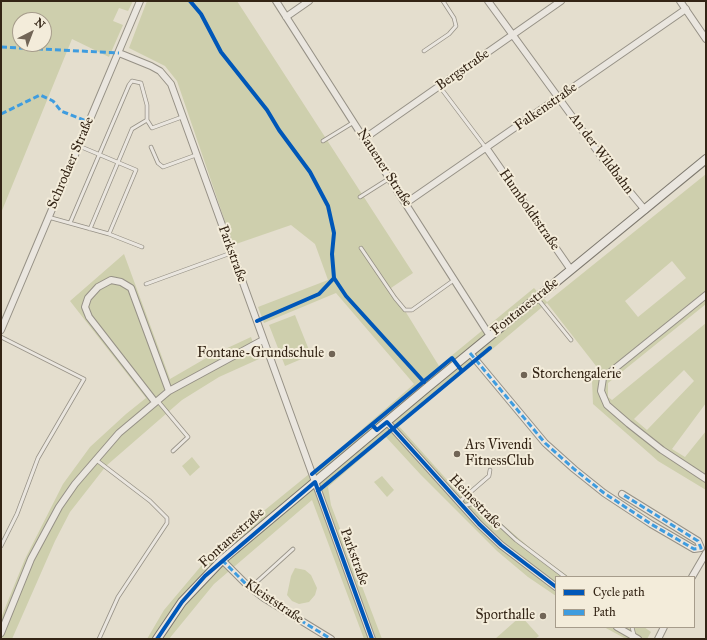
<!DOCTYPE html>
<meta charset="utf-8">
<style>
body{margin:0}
#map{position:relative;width:707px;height:640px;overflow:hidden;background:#e4dece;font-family:"IM FELL Great Primer",serif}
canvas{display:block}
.frame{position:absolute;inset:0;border:2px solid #332415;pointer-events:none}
.legend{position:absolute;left:555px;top:576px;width:140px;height:52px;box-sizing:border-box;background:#f3ecda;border:1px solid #a69c8b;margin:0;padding:5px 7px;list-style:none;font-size:12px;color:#332415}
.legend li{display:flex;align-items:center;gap:8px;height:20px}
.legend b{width:20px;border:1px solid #a69c8b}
.north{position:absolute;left:12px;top:12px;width:40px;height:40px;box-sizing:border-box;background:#f3ecda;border:1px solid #a69c8b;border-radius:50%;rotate:42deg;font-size:11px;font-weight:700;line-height:16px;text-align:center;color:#332415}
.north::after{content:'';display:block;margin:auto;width:14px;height:18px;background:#716556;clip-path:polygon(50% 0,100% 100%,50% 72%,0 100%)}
</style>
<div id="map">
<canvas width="707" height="640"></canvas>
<div class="frame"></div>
<ul class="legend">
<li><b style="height:5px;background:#0057b8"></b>Cycle path</li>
<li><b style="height:5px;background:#3e9cdf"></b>Path</li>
</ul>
<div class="north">N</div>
</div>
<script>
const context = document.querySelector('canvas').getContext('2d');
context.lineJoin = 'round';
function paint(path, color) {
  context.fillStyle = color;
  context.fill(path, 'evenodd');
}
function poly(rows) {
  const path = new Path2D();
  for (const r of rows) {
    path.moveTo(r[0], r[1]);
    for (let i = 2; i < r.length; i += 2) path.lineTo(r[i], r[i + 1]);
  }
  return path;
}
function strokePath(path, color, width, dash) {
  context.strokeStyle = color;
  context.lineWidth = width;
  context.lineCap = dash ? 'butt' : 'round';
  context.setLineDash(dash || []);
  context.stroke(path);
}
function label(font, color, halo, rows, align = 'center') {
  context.font = font + ' "IM FELL Great Primer",serif';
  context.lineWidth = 4;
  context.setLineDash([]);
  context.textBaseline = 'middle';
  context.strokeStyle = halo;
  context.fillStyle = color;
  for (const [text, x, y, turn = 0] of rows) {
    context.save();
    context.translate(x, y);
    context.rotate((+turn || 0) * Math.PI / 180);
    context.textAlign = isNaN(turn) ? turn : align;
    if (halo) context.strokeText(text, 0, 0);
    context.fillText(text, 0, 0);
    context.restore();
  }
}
const green = poly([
 [1,1,133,1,128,11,119,8,113,21,123,25,109,57,72,39,1,213],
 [20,20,44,20,44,44,20,44],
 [147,1,237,1,413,273,391,288,439,366,534,288,547,302,706,174,706,304,608,383,608,397,612,400,706,323,706,403,672,449,685,457,706,431,706,490,658,461,593,404,592,381,600,371,547,303,483,357,481,355,420,405,421,407,398,425,466,501,473,496,488,512,536,553,569,577,556,577,556,596,528,577,497,551,421,475,386,437,328,487,331,505,382,639,364,639,312,500,214,584,169,639,147,639,164,610,212,553,330,457,414,384,336,293,264,323,258,307,328,280,315,244,291,225,233,245,177,81,165,66,129,48],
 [672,261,686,278,638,317,625,301],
 [684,370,694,381,647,430,634,419],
 [124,254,170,379,208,357,251,337,259,359,219,377,182,400,106,466,70,512,55,541,12,639,1,639,1,618,25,559,63,484,90,447,126,414,146,398,70,301],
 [295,315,311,355,285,366,269,325],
 [192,457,200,467,190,476,182,466],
 [382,476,394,490,387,497,374,482],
 [295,568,305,570,311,575,317,588,315,595,309,602,299,604,292,601,287,595,291,576],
 [521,616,539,636,535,639,495,639],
 [604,627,644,627,651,632,647,639,626,639]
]);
const lane = poly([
 [424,51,449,34,456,26,454,18,443,1],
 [440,87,486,148],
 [147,120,152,128,182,117],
 [323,141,354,122],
 [79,146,136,170,109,234],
 [151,147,158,163,163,167,196,155],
 [360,197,390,178],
 [48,217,109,234,142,247],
 [70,223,129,85,132,81,141,83,147,105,147,120,132,129,90,229],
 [361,248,395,298,405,310,412,310,454,280],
 [146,284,231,253],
 [537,298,571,340],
 [1,337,84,379,38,458,17,514,1,546],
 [157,400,188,437,173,451],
 [95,459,150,501,167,518,167,523,118,597,99,639],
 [459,502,489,476,490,470],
 [462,506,476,503,516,540,565,577],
 [250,588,293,549],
 [632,627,634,635]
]);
const street = poly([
 [276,1,490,336],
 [488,1,606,163,645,210],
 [680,1,706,39],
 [286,17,309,1],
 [119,53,151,66,160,71,171,84,372,639],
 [365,138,561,1],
 [487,149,571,270],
 [406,203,686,9],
 [706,295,603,378,601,391,607,405,629,424,662,450,706,479],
 [1,330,140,1],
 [470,353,545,443,574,469,604,493,651,524,694,549,701,548,698,541,622,494],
 [155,402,89,317,85,307,88,298,98,287,111,280,121,282,131,288,169,391],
 [387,422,479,524,501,545,556,587],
 [222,560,247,585,264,598,331,639],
 [692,577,706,553],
 [617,627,638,639],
 [1,633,31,559,59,507,75,484,119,433,169,391,263,340],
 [658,639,664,627]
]);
const secondary = poly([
 [157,639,182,602,222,560,428,387,706,159]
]);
const quiet = poly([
 [1,47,119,53],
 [1,114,40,95,53,101,61,111,89,122],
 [470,353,545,443,574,469,604,493,651,524,694,549,701,548,698,541,622,494],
 [222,560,247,585,264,598,331,639]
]);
const cycleway = poly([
 [190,1,201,14,221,52,267,110,279,130,310,172,328,206,334,233,332,254,334,278,346,296,424,382],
 [257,321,319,294,334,278],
 [372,425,377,430,387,422,479,524,501,545,556,587],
 [312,474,452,358,462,371],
 [318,491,490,348],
 [157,639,182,602,205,576,315,482,372,639]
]);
const markers = [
 [332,354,4,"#716556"],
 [524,375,4,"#716556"],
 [457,454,4,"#716556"],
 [543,616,4,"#716556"]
];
const streetNames = [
 ["Bergstraße",463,70,-35],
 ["Falkenstraße",546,107,-35],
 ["An der Wildbahn",601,154,53],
 ["Schrodaer Straße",71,163,-67],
 ["Nauener Straße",384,168,57],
 ["Humboldtstraße",529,210,55],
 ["Parkstraße",232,254,70],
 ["Fontanestraße",525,307,-39],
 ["Heinestraße",475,502,46],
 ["Fontanestraße",232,538,-42],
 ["Parkstraße",354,557,70],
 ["Kleiststraße",274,602,34]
];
const poiNames = [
 ["Fontane-Grundschule",324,354],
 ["Storchengalerie",532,375,"left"],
 ["Ars Vivendi",465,446,"left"],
 ["FitnessClub",465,462,"left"],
 ["Sporthalle",535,616]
];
paint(green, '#cecfad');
strokePath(lane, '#969186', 4.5);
strokePath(street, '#969186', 8);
strokePath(secondary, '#7d786e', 10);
strokePath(lane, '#eae6df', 3);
strokePath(street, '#eae6df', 6);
strokePath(secondary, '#eae6df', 8);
strokePath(quiet, '#3e9cdf', 3, [6, 3]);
strokePath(cycleway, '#0057b8', 4);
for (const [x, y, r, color] of markers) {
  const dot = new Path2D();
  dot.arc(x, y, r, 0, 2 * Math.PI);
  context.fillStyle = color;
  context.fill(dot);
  strokePath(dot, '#f3ecda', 1.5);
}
label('14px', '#332415', '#f3ecda', streetNames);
label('14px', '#332415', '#f3ecda', poiNames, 'right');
</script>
